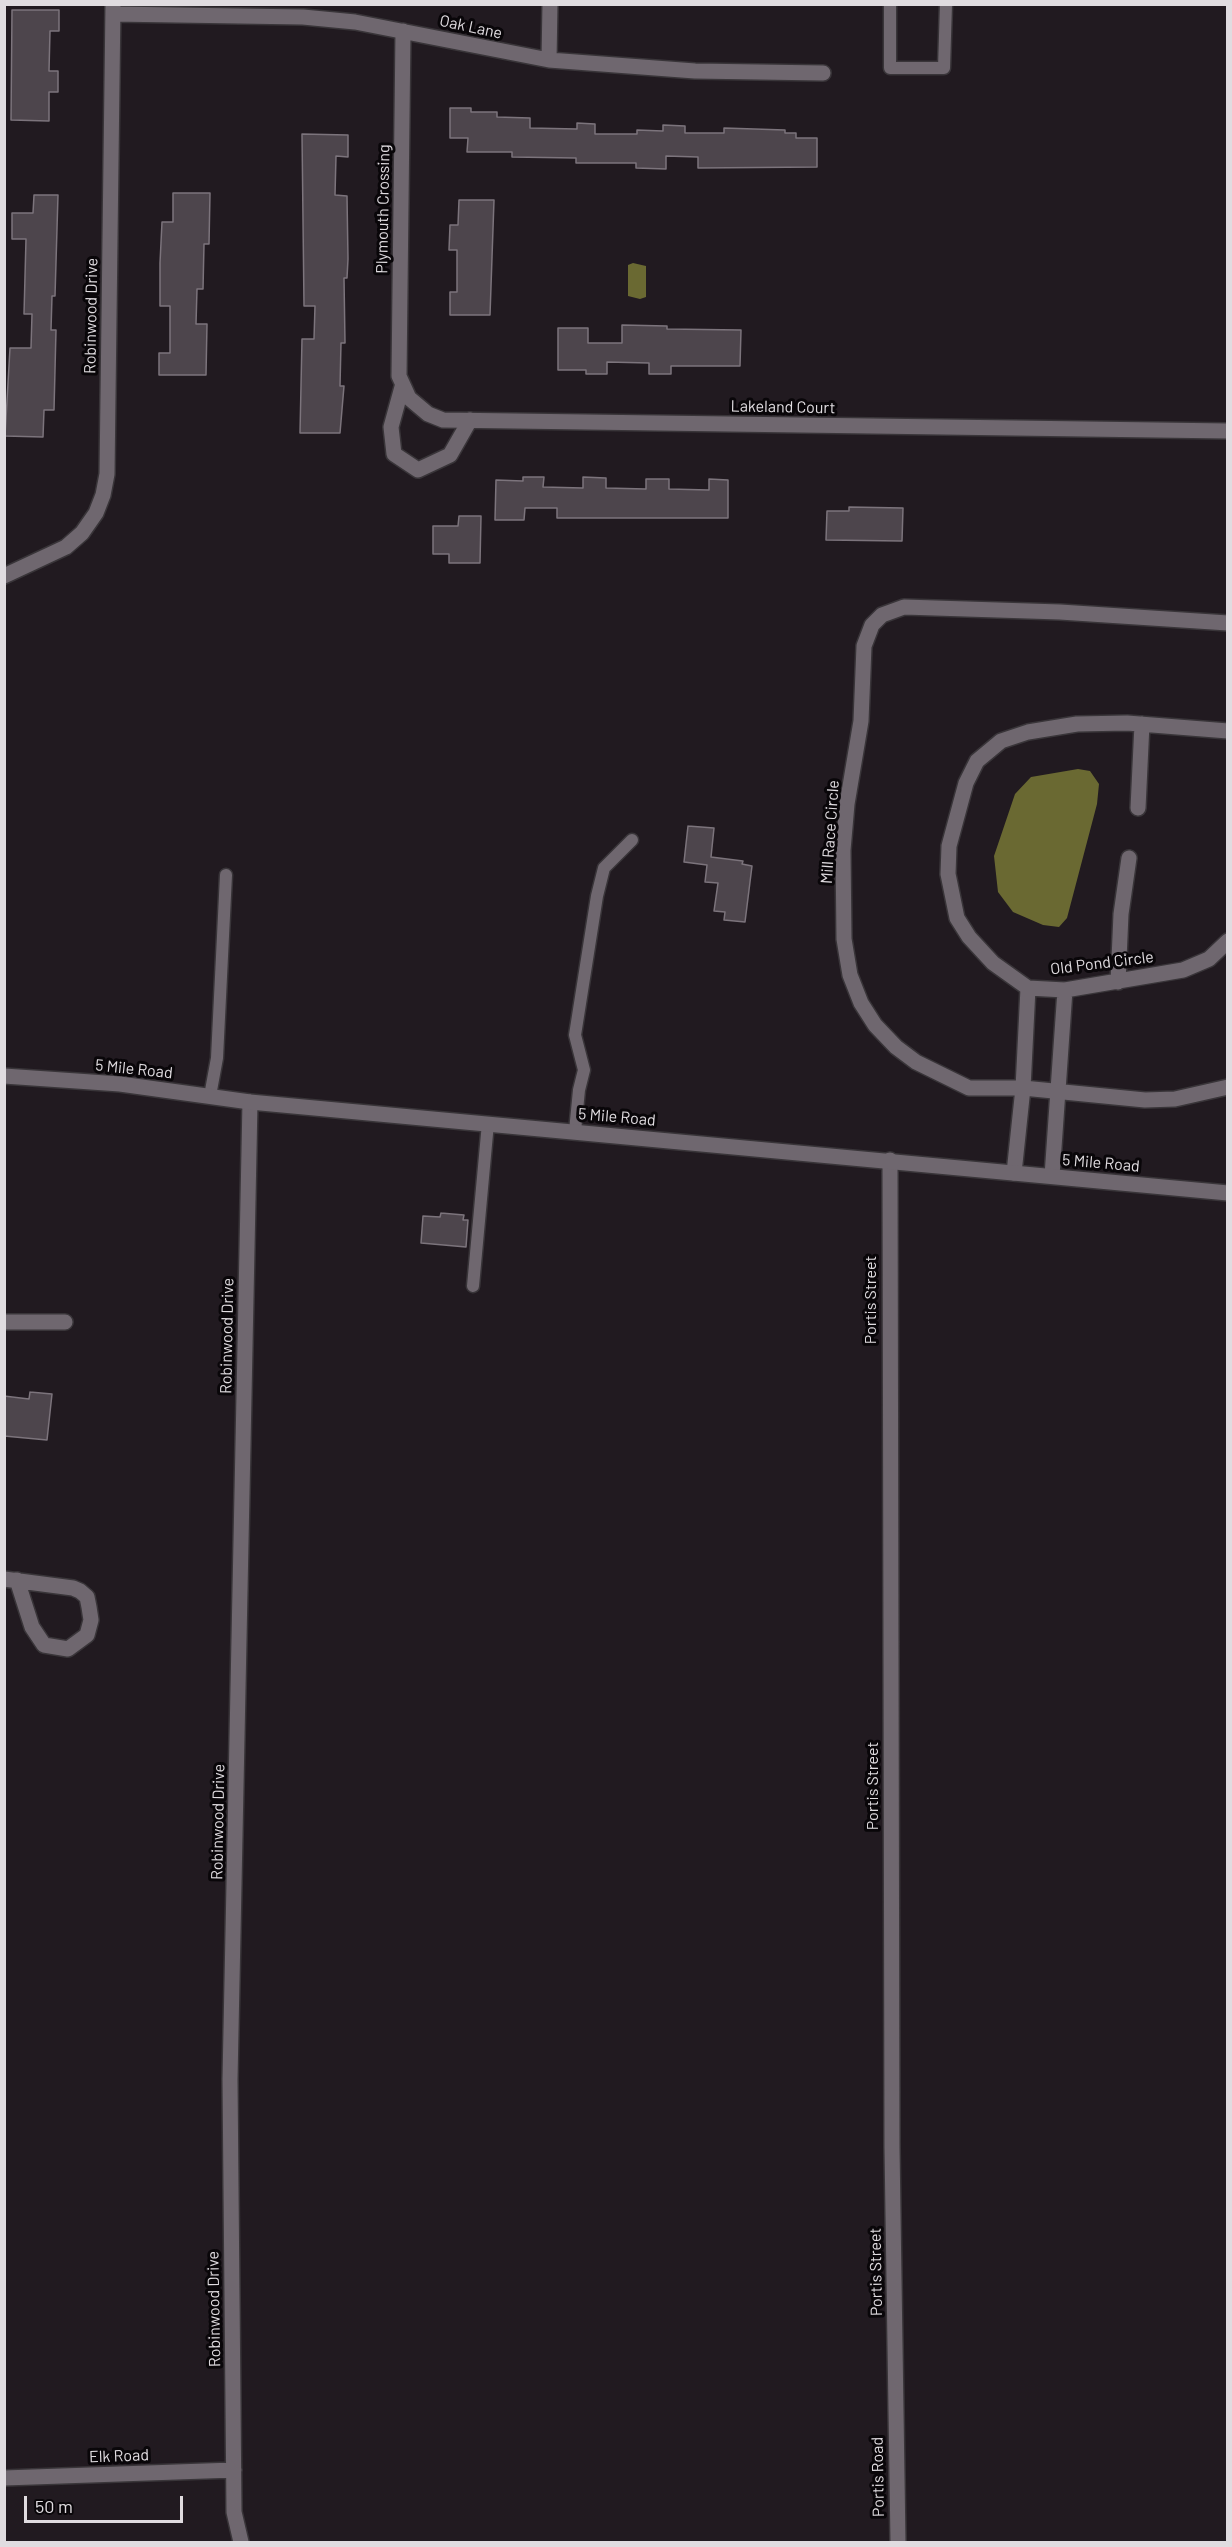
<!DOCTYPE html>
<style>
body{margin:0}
#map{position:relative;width:1232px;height:2547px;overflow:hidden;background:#211a20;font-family:Barlow,sans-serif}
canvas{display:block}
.frame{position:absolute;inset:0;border:6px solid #e0dce0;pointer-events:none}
.scale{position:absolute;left:24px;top:2496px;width:159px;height:27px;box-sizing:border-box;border:3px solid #e0dce0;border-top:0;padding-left:8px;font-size:18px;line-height:21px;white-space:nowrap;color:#e0dce0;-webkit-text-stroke:4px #090609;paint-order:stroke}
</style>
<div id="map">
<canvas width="1232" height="2547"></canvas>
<div class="frame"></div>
<div class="scale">50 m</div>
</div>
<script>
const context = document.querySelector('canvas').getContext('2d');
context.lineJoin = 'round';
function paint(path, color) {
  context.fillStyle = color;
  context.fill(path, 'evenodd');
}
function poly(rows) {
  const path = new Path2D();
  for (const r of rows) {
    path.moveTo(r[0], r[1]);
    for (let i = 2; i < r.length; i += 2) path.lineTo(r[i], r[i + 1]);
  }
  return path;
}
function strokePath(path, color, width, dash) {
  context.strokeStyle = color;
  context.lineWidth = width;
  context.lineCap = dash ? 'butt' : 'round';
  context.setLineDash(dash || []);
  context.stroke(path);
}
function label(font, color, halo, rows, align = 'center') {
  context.font = font + ' Barlow,sans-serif';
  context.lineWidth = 6;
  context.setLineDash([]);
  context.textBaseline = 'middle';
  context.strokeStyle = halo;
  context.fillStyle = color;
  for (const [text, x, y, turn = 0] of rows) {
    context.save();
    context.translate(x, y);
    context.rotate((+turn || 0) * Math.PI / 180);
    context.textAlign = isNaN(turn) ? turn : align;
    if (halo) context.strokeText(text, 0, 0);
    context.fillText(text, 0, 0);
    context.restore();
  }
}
const water = poly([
 [633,263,646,266,646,297,640,299,628,296,628,265],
 [1078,769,1090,771,1099,784,1097,804,1067,918,1059,927,1043,925,1013,912,998,892,994,856,1015,794,1031,777]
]);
const building = poly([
 [12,10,59,10,59,31,50,31,49,71,58,71,58,92,49,92,49,121,11,120,12,10],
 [450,108,471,108,471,112,497,112,497,117,530,118,530,128,577,129,577,123,595,124,595,134,637,134,637,130,663,131,663,125,685,126,685,133,724,133,724,128,785,130,785,133,796,133,796,138,817,138,817,167,698,168,698,157,666,156,666,169,636,168,636,163,576,163,576,158,512,157,512,152,467,152,468,138,450,138,450,108],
 [302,134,348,135,348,157,336,156,335,195,347,196,348,259,347,278,344,278,345,343,341,343,340,386,344,386,340,433,300,433,302,339,314,339,315,306,304,306,302,134],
 [173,193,210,193,209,244,204,244,203,289,197,289,196,324,207,324,206,375,159,375,159,353,170,353,170,306,160,306,160,263,162,222,173,222,173,193],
 [34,195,58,195,55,296,52,296,51,330,56,330,54,410,44,410,43,437,5,436,10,348,31,348,32,314,24,314,26,239,12,239,12,213,33,213,34,195],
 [459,200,494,200,490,315,450,315,450,292,457,292,457,250,449,250,450,225,458,225,459,200],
 [622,325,667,326,667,329,741,330,740,366,671,366,671,374,649,374,649,363,607,362,607,374,586,374,586,370,558,370,558,328,588,328,588,343,622,343,622,325],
 [523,477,544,477,543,487,583,488,583,477,606,478,606,488,646,489,646,479,669,479,669,489,709,490,709,479,728,480,728,518,557,518,557,508,525,508,524,520,495,520,496,480,523,481,523,477],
 [849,507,903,508,902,541,826,540,827,511,849,511,849,507],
 [459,516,481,516,480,563,449,563,449,554,433,554,433,526,458,526,459,516],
 [688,826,714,828,711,857,743,861,742,864,752,866,745,922,724,920,725,912,714,911,718,883,705,882,707,865,684,862,688,826],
 [441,1213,464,1215,463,1220,468,1220,466,1247,421,1243,423,1216,440,1217,441,1213],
 [30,1392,52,1394,47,1440,4,1436,4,1396,29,1399,30,1392]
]);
const service = poly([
 [890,4,890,68,944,68,946,4],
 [210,1096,217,1058,226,875],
 [575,1131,579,1090,584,1070,575,1035,597,896,604,868,632,840],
 [473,1286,488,1123]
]);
const minor = poly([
 [113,14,303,17,355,22,549,60,695,71,823,73],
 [403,31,399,376,409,398,428,414,443,420,1228,431],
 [549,60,550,4],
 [402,387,391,427,394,454,418,470,450,455,470,420],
 [4,576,66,547,82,533,96,513,103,495,107,474,113,4],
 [1228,623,1060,612,904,607,882,615,872,625,864,646,861,721,847,804,843,850,844,939,850,975,861,1003,875,1025,896,1047,916,1062,969,1088,1023,1088,1145,1100,1175,1099,1228,1087],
 [1228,731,1127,723,1077,724,1028,732,1001,741,977,761,966,783,949,846,948,874,957,918,969,937,993,963,1028,988,1065,990,1183,970,1209,959,1228,941],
 [1138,808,1142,724],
 [1118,982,1121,914,1129,858],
 [890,1160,892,2148,898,2542],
 [1014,1173,1023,1088,1028,988],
 [1052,1176,1065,990],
 [4,1322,65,1322],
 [4,1579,73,1588,80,1591,87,1597,89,1607,91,1620,87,1635,68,1649,44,1645,32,1627,17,1580],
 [4,2478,234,2470],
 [241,2542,234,2512,230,2079,250,1102]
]);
const tertiary = poly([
 [4,1076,120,1084,250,1102,1228,1193]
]);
const streetNames = [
 ["Oak Lane",471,27,12],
 ["Plymouth Crossing",383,209,-89],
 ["Robinwood Drive",91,316,-89],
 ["Lakeland Court",783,407,1],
 ["Mill Race Circle",830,832,-86],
 ["Old Pond Circle",1102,963,-7],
 ["5 Mile Road",134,1069,6],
 ["5 Mile Road",617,1117,5],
 ["5 Mile Road",1101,1163,5],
 ["Portis Street",871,1300,-90],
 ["Robinwood Drive",227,1336,-89],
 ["Portis Street",873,1786,-90],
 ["Robinwood Drive",218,1822,-89],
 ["Portis Street",876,2272,-91],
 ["Robinwood Drive",214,2309,-91],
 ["Elk Road",119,2456,-2],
 ["Portis Road",878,2477,-91]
];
paint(water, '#6a6932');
paint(building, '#4d454c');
strokePath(building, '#7c747c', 1.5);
strokePath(service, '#393539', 15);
strokePath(minor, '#393539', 18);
strokePath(tertiary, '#393539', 18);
strokePath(service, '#6f676f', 12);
strokePath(minor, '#6f676f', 15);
strokePath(tertiary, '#6f676f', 15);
label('16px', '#e0dce0', '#090609', streetNames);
</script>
